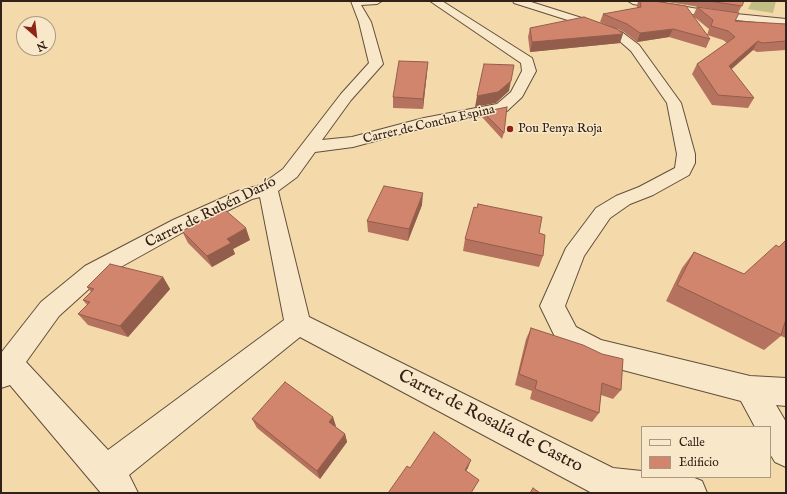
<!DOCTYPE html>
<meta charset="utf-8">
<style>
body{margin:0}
#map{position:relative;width:787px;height:494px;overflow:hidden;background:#f4daaa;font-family:"IM FELL English",serif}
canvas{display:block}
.frame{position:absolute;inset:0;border:2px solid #322118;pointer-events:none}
.legend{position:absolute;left:641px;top:426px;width:130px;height:52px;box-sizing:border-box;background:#f8e7c8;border:1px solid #a99882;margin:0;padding:5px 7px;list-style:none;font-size:12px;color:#322118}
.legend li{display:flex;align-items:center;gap:8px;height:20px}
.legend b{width:20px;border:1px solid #a99882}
.north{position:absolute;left:16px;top:16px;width:40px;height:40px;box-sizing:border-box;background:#f8e7c8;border:1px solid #a99882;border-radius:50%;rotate:152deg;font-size:11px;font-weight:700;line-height:16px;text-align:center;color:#322118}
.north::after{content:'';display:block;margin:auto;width:14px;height:18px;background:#8f2418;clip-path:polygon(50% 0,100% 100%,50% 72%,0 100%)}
</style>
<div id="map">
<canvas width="787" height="494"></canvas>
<div class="frame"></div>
<ul class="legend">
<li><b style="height:5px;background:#f8e7c8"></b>Calle</li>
<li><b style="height:11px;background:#d2856d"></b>Edificio</li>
</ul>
<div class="north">N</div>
</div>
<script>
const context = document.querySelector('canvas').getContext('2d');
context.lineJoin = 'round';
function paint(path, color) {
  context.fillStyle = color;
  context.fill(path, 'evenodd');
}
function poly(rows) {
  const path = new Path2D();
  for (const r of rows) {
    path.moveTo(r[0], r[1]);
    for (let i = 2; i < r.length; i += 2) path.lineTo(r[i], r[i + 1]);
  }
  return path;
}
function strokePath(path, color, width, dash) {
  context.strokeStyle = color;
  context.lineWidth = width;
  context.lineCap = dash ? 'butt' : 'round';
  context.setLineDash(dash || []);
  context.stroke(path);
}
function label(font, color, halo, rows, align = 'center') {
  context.font = font + ' "IM FELL English",serif';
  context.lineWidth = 3;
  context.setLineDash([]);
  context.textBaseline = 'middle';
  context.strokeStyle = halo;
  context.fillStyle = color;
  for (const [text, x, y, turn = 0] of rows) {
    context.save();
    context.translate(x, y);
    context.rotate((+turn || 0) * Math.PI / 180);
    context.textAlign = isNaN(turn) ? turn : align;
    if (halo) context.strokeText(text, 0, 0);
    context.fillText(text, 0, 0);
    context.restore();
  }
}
const green = poly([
 [752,1,776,1,773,13,748,9]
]);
const street = poly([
 [351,1,382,1,377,4,361,5,371,22,383,64,351,100,322,140,352,137,424,118,497,104,511,92,522,71,521,63,430,1,442,1,532,58,536,71,522,97,507,111,426,127,353,147,315,152,297,177,278,191,309,317,613,468,642,471,642,477,692,477,702,481,707,493,592,493,300,337,129,475,138,493,101,493,10,385,1,388,1,353,41,302,85,266,173,220,238,191,261,185,283,169,341,94,369,63,359,22,351,1],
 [260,197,284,320,108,450,26,362,59,316,101,278,187,230,252,199,260,197],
 [513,1,528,1,604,25,623,33,639,45,681,103,695,154,695,163,689,175,653,195,630,204,610,218,584,256,565,306,576,327,601,340,750,376,786,378,786,406,776,405,786,422,786,467,775,462,770,454,770,427,755,427,741,401,596,363,586,359,558,343,540,306,566,248,596,208,616,196,639,187,675,168,677,154,667,103,631,51,615,37,596,29,514,3,513,1],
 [628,1,651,1,716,12,786,19,786,25,716,18,633,4,628,1]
]);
const wall = poly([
 [638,1,654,1,710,39,706,48,669,37,637,42,624,32,618,29,620,43,530,52,528,37,530,28,616,29,600,22,603,14,637,8,637,6],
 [661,1,744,1,738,13],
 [697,7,735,21,786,24,786,50,757,52,753,50,731,69,754,98,748,108,712,105,692,74,697,64,727,43,723,40,707,35,709,29,693,16],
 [427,72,423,109,393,108,393,97],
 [483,112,504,133,502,139,482,117],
 [422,205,408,241,368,232,367,221],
 [182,231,250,240,233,249,235,254,212,267,188,243],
 [539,233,543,256,539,267,463,251,465,239],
 [786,240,786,338,781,336,764,350,666,301,682,268,694,252,744,274,779,247],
 [163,277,170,289,128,337,88,325,78,314,87,305,83,300,91,292,87,287],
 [531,328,621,390,613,399,601,395,599,413,592,422,530,399,532,391,515,385,526,339],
 [333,417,335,427,345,434,347,442,320,479,257,428,252,419]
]);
const shadedWall = poly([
 [673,29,669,37,637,42,640,33],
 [623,34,620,43,530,52,532,42],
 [758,41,753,50,724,76,729,66],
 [428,62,427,72,423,109,423,99],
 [511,81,509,91,496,103,475,107,477,96],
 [423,193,422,205,408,241,409,229],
 [246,228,250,240,233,249,235,254,212,267,207,256,227,239],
 [163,277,170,289,128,337,120,326],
 [333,417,336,426,332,432,329,422],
 [345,434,347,442,320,479,317,471],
 [471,460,468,468,462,478,465,470]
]);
const building = poly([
 [640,1,654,1,686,6,710,39,673,29,640,33,627,24,603,14,641,7,640,1],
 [709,1,744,1,742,6,709,1],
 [697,7,739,13,735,21,786,24,786,41,762,43,758,41,729,66,754,98,718,95,697,64,735,37,728,31,711,26,713,20,697,7],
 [584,17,617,29,623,34,532,42,530,28,584,17],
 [399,61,428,62,423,99,393,97,399,61],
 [484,64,514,65,511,81,498,92,477,96,484,64],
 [507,107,504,133,483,112,507,107],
 [384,186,423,193,409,229,367,221,384,186],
 [478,204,542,217,539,233,545,235,543,256,465,239,474,207,477,208,478,204],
 [224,209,246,228,227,239,231,243,207,256,182,231,224,209],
 [786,240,786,319,781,335,677,285,694,252,744,274,776,245,779,247,786,240],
 [110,264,163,277,120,326,78,314,90,302,83,300,94,289,87,287,110,264],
 [531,328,583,345,602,354,623,359,621,390,602,383,599,413,535,389,537,381,519,374,531,328],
 [285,382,333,417,329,422,345,434,317,471,252,419,285,382],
 [434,432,471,460,465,470,479,480,471,493,388,493,407,466,410,468,434,432],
 [533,488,540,493,530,493,533,488]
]);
const markers = [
 [510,129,4,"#8f2418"]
];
const farStreetnames = [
 ["Carrer de Concha Espina",429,125,-13]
];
const farPoinames = [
 ["Pou Penya Roja",518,129]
];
const streetNames = [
 ["Carrer de Rubén Darío",211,213,-26]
];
const nearStreetnames = [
 ["Carrer de Rosalía de Castro",490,422,27]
];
paint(green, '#c1be85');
strokePath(street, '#624f3c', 2);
paint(street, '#f8e7c8');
paint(wall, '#b5725e');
paint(shadedWall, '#935d4c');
paint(building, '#d2856d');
strokePath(building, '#935d4c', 1);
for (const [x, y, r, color] of markers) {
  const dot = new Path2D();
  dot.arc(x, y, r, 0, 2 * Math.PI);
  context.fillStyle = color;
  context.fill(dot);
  strokePath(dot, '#f8e7c8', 1.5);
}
label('13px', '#322118', '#f8e7c8', farStreetnames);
label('13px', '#322118', '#f8e7c8', farPoinames, 'left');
label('15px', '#322118', '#f8e7c8', streetNames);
label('18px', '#322118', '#f8e7c8', nearStreetnames);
</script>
